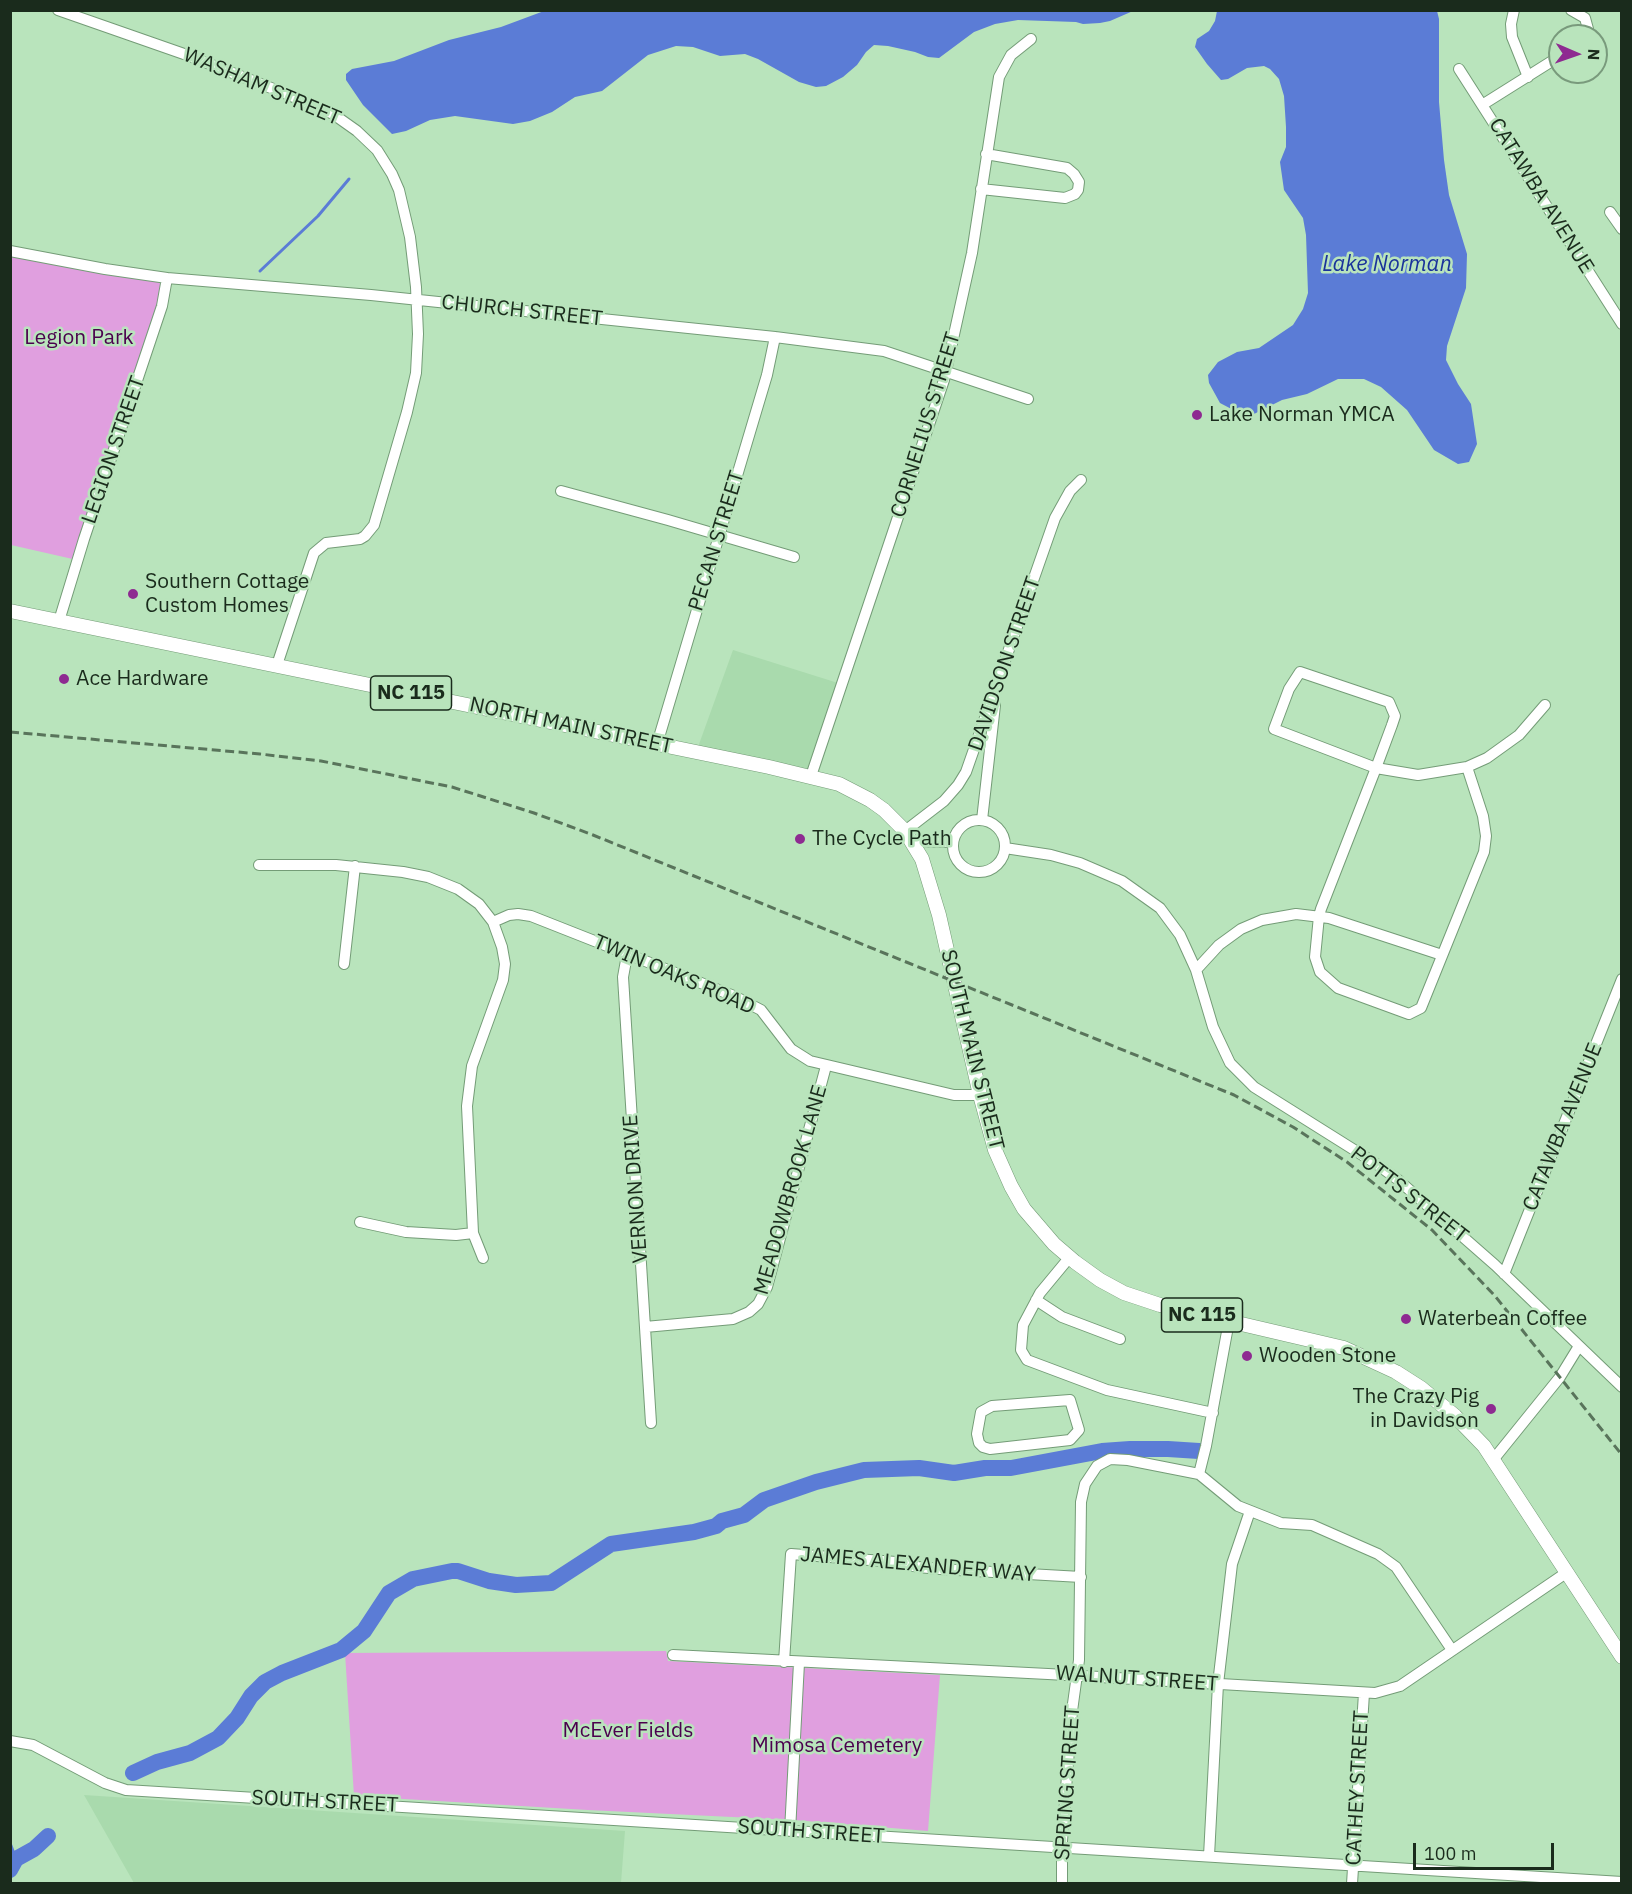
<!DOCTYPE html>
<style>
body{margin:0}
#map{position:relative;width:1632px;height:1894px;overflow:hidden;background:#b9e4bc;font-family:"IBM Plex Sans",sans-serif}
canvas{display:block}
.frame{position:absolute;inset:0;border:12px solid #1a2b1c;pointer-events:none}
.north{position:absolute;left:1548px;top:24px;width:60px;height:60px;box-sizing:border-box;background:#b9e4bc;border:2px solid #799a7c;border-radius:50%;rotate:92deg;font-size:16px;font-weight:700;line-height:24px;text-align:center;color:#1a2b1c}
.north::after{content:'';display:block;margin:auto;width:21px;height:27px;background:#8e2a91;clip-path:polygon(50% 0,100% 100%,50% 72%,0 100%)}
.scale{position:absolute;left:1413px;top:1843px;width:141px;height:27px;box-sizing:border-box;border:3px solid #1a2b1c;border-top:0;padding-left:8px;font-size:18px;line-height:21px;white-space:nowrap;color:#1a2b1c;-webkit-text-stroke:4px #b9e4bc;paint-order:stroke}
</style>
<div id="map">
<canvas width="1632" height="1894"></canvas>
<div class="frame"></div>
<div class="north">N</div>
<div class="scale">100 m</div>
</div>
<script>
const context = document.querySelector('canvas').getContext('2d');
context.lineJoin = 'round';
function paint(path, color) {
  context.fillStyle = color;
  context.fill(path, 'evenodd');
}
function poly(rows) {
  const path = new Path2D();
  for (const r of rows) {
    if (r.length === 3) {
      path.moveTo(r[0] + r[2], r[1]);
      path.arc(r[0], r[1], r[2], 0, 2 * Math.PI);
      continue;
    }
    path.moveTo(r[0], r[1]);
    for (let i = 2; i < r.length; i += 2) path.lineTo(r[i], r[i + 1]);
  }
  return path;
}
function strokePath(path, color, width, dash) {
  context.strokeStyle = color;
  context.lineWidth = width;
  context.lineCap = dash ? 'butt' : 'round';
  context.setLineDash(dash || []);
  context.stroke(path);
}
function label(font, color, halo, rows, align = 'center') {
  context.font = font + ' "IBM Plex Sans",sans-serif';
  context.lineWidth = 5;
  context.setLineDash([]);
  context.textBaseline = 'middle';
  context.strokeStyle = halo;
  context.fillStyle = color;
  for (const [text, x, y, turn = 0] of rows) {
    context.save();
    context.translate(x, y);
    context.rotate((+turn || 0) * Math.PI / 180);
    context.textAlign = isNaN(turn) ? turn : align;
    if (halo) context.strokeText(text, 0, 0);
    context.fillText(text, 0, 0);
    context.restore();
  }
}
const built = poly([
 [733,650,838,683,807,769,698,747],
 [84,1795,625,1831,621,1883,134,1883]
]);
const green = poly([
 [11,252,167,279,77,560,11,545],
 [666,1651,668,1661,940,1675,928,1831,794,1820,588,1810,354,1796,345,1653]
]);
const water = poly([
 [544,11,544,10,1133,11,1110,21,1100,23,1083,24,1076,22,1018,20,995,24,974,32,939,58,928,57,915,52,888,46,874,45,866,52,857,65,843,77,826,86,816,87,799,82,758,59,745,54,720,56,693,47,676,46,648,55,602,91,575,97,552,112,530,121,513,124,455,116,430,120,406,131,392,134,363,105,346,80,346,74,352,69,394,61,449,40,501,27],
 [1217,11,1437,11,1439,19,1439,102,1444,160,1449,195,1467,254,1466,288,1447,346,1446,360,1458,384,1471,404,1477,444,1469,462,1458,464,1434,450,1407,410,1381,387,1364,379,1338,379,1307,394,1282,400,1252,415,1241,414,1220,403,1209,383,1208,375,1218,362,1237,352,1259,348,1293,325,1303,309,1308,293,1306,235,1303,218,1284,190,1280,162,1286,147,1286,127,1284,96,1279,79,1270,69,1264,66,1247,68,1228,79,1221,80,1207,64,1195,47,1197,39,1209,31,1215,21]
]);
const stream = poly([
 [260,271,318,216,349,179],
 [10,1843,16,1859]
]);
const river = poly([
 [133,1773,157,1762,190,1753,218,1738,237,1718,251,1696,265,1682,282,1673,341,1650,364,1631,389,1593,413,1579,452,1571,458,1571,489,1581,516,1585,551,1583,611,1544,694,1532,716,1526,722,1521,744,1515,764,1500,816,1482,864,1470,919,1468,954,1473,985,1468,1011,1468,1102,1451,1130,1449,1168,1449,1199,1451],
 [10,1870,16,1859,34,1849,48,1836]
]);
const minor = poly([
 [58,10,184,54,284,93,333,114,357,131,377,150,392,174,399,190,410,237,416,287,418,334,416,373,407,412,374,525,365,536,360,539,326,543,314,553,277,665],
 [1514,10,1511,24,1512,37,1528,77],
 [1571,10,1585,18,1588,29,1587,36],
 [1459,69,1622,324],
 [1482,105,1560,56],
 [981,189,1065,198,1075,194,1078,190,1079,182,1074,174,1067,168,986,154],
 [1610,212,1622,229],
 [10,251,105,269,167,278,371,295,775,337,884,351,1028,399],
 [561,491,668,520,794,557],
 [59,621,84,539,162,306,167,278],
 [657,744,767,375,775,337],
 [1467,767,1483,816,1486,836,1484,852,1421,1008,1409,1014,1338,988,1320,972,1315,957,1319,916,1321,909,1376,768,1392,725,1395,716,1389,702,1300,672,1289,689,1274,729,1376,768,1418,775,1467,767,1487,758,1519,735,1545,705],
 [811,776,944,380,972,253,999,77,1011,55,1031,39],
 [979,846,26],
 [982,820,995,705],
 [905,831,944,801,958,785,966,772,1055,518,1070,491,1081,480],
 [913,841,953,842],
 [1005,848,1051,855,1080,863,1122,881,1160,908,1180,935,1196,970,1213,1027,1230,1063,1254,1087,1375,1163,1397,1179,1495,1265,1622,1387],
 [259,865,336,865,403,872,428,877,458,889,479,904,493,922,502,947,505,964,503,980,472,1066,467,1106,473,1233,483,1258],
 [493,922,509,915,518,914,531,916,734,996,761,1010,791,1049,810,1061,954,1095,980,1095],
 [627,955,623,977,651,1423],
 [344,964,355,866],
 [1196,970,1219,945,1241,929,1262,920,1296,914,1329,918,1442,955],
 [360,1222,406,1232,456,1235,473,1233],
 [1069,1258,1040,1293,1023,1325,1021,1350,1027,1360,1107,1390,1213,1413],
 [1504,1274,1622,979],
 [1036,1300,1062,1317,1120,1339],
 [645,1327,733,1319,749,1312,758,1304,767,1287,826,1066],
 [1070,1400,1079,1430,1070,1440,990,1449,983,1447,979,1443,977,1434,981,1412,992,1406,1070,1400],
 [1493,1460,1560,1377,1579,1346],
 [1199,1474,1206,1446,1229,1321],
 [673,1655,1048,1674,1375,1693,1400,1686,1566,1573],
 [784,1662,791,1554,896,1562,918,1567,940,1569,1081,1577],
 [10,1741,33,1745,105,1783,126,1790,1622,1882],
 [790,1831,799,1663],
 [1209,1856,1218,1684,1232,1564,1250,1511],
 [1062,1884,1062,1841,1072,1711,1079,1660,1081,1502,1085,1484,1097,1466,1110,1459,1128,1460,1199,1474,1238,1506,1281,1523,1312,1525,1378,1554,1396,1567,1452,1650],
 [1352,1884,1364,1693]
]);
const major = poly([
 [10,611,769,767,839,784,870,800,884,810,905,831,922,859,939,915,980,1095,995,1150,1011,1186,1024,1209,1054,1244,1075,1262,1100,1280,1124,1293,1160,1305,1344,1348,1396,1372,1421,1388,1455,1416,1484,1446,1622,1657]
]);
const rail = poly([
 [10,732,260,754,321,761,452,787,534,813,593,835,1234,1095,1293,1127,1347,1162,1432,1230,1495,1296,1622,1455]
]);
const markers = [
 [1197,415,6,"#8e2a91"],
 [133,594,6,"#8e2a91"],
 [64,679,6,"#8e2a91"],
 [800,839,6,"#8e2a91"],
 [1406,1319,6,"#8e2a91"],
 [1247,1356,6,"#8e2a91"],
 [1491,1409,6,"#8e2a91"]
];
const shields = [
 [411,693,81],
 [1202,1315,81]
];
const shieldNames = [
 ["NC 115",411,693],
 ["NC 115",1202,1315]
];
const streetNames = [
 ["WASHAM STREET",262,87,23],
 ["CATAWBA AVENUE",1541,196,58],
 ["CHURCH STREET",522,311,6],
 ["CORNELIUS STREET",926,425,-73],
 ["LEGION STREET",114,450,-71],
 ["PECAN STREET",717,541,-73],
 ["DAVIDSON STREET",1005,664,-71],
 ["NORTH MAIN STREET",571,726,12],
 ["TWIN OAKS ROAD",674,975,23],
 ["SOUTH MAIN STREET",972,1050,76],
 ["CATAWBA AVENUE",1563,1127,-68],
 ["VERNON DRIVE",636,1189,-94],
 ["MEADOWBROOK LANE",791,1190,-74],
 ["POTTS STREET",1409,1195,38],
 ["JAMES ALEXANDER WAY",918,1565,5],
 ["WALNUT STREET",1137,1679,4],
 ["SPRING STREET",1068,1783,-86],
 ["CATHEY STREET",1358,1788,-87],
 ["SOUTH STREET",325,1802,3],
 ["SOUTH STREET",811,1832,4]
];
const parkNames = [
 ["Legion Park",79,338],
 ["McEver Fields",628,1731],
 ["Mimosa Cemetery",837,1746]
];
const poiNames = [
 ["Lake Norman YMCA",1209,415],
 ["Southern Cottage",145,582],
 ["Custom Homes",145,606],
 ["Ace Hardware",76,679],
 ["The Cycle Path",812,839],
 ["Waterbean Coffee",1418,1319],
 ["Wooden Stone",1259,1356],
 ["The Crazy Pig",1479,1397,"right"],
 ["in Davidson",1479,1421,"right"]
];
const waterNames = [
 ["Lake Norman",1387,265]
];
paint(built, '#a9daad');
paint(green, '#e09fdf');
paint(water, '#5b7cd6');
strokePath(stream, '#5b7cd6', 3);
strokePath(river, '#5b7cd6', 16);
strokePath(minor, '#749c77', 12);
strokePath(major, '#749c77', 15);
strokePath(minor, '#fff', 10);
strokePath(major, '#fff', 14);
strokePath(rail, '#59745b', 3, [9, 4.5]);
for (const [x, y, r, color] of markers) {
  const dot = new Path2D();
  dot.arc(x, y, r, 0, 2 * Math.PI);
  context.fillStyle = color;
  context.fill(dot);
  strokePath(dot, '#b9e4bc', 2);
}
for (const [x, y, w] of shields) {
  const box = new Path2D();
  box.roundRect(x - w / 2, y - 17, w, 34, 4.5);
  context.fillStyle = '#b9e4bc';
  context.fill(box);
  strokePath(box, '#1a2b1c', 1.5);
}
label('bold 20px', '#1a2b1c', null, shieldNames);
label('21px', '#1a2b1c', '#b9e4bc', streetNames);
label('21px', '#4b004e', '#b9e4bc', parkNames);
label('21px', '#1a2b1c', '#b9e4bc', poiNames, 'left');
label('italic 22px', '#1a339b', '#b9e4bc', waterNames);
</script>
